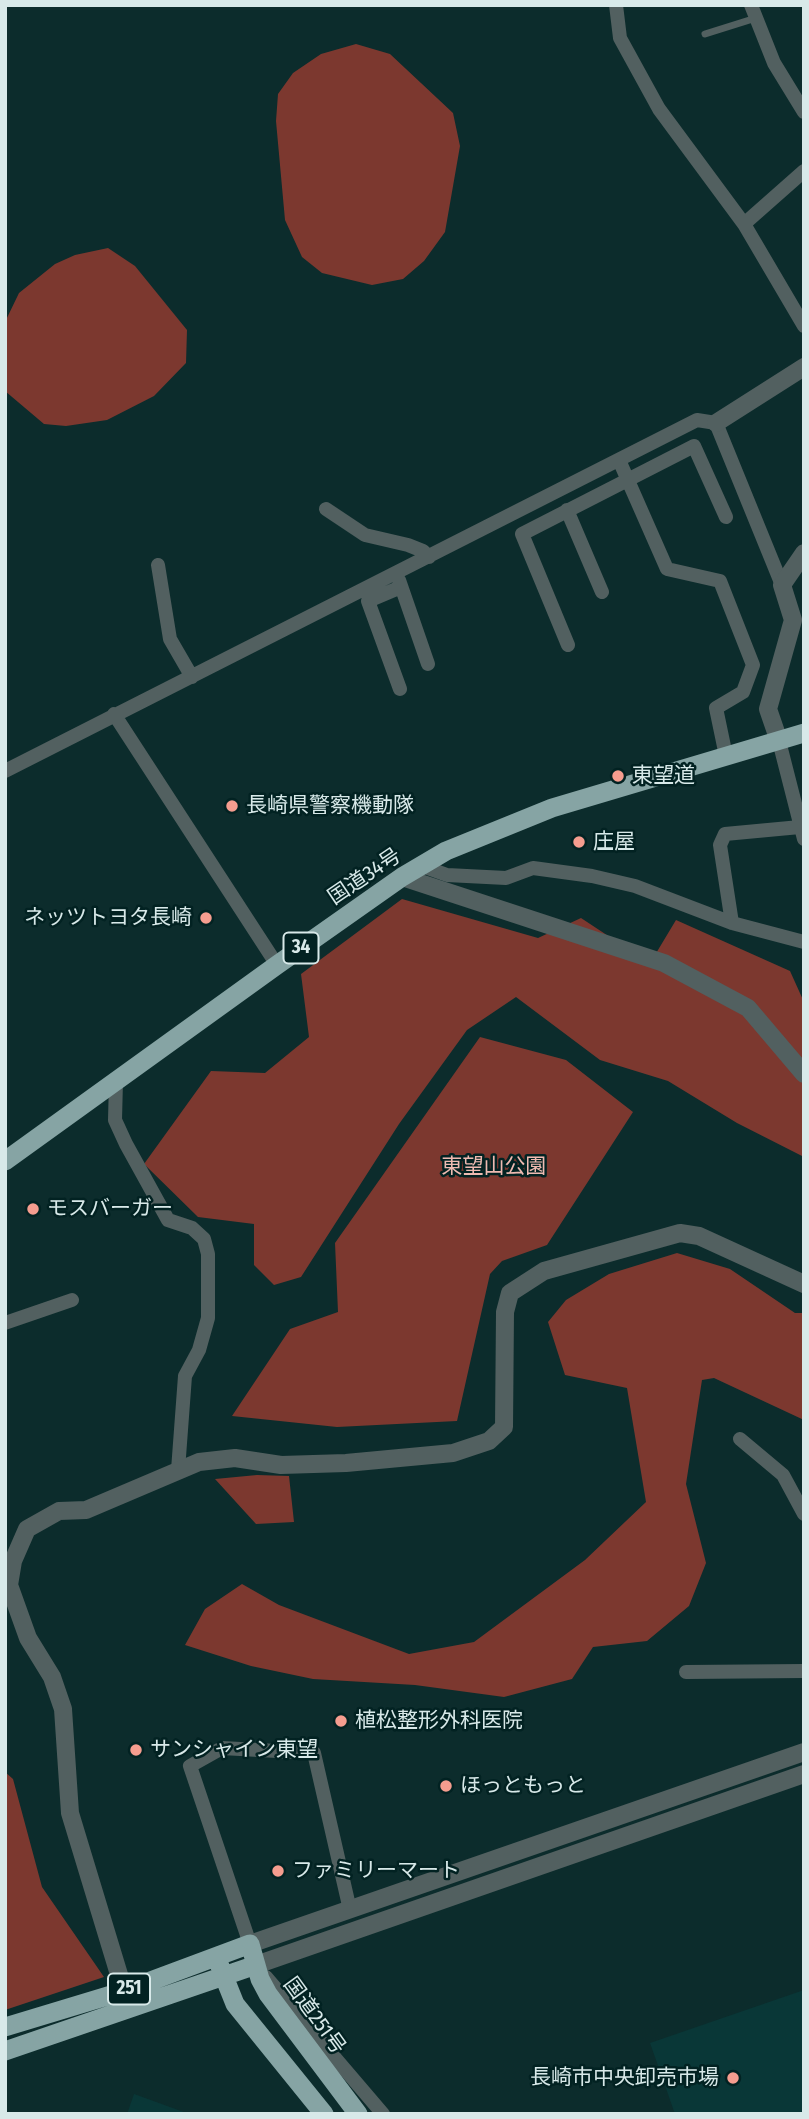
<!DOCTYPE html>
<meta charset="utf-8">
<style>
body{margin:0}
#map{position:relative;width:809px;height:2119px;overflow:hidden;background:#0c2c2c;font-family:"Fira Sans Condensed",sans-serif}
canvas{display:block}
.frame{position:absolute;inset:0;border:7px solid #d8e9e9;pointer-events:none}
</style>
<div id="map">
<canvas width="809" height="2119"></canvas>
<div class="frame"></div>
</div>
<script>
const context = document.querySelector('canvas').getContext('2d');
context.lineJoin = 'round';
function paint(path, color) {
  context.fillStyle = color;
  context.fill(path, 'evenodd');
}
function poly(rows) {
  const path = new Path2D();
  for (const r of rows) {
    path.moveTo(r[0], r[1]);
    for (let i = 2; i < r.length; i += 2) path.lineTo(r[i], r[i + 1]);
  }
  return path;
}
function strokePath(path, color, width, dash) {
  context.strokeStyle = color;
  context.lineWidth = width;
  context.lineCap = dash ? 'butt' : 'round';
  context.setLineDash(dash || []);
  context.stroke(path);
}
function label(font, color, halo, rows, align = 'center') {
  context.font = font + ' "Fira Sans Condensed","Noto Sans JP",sans-serif';
  context.lineWidth = 5;
  context.setLineDash([]);
  context.textBaseline = 'middle';
  context.strokeStyle = halo;
  context.fillStyle = color;
  for (const [text, x, y, turn = 0] of rows) {
    context.save();
    context.translate(x, y);
    context.rotate((+turn || 0) * Math.PI / 180);
    context.textAlign = isNaN(turn) ? turn : align;
    if (halo) context.strokeText(text, 0, 0);
    context.fillText(text, 0, 0);
    context.restore();
  }
}
const built = poly([
 [804,1990,804,2114,675,2114,650,2043],
 [134,2094,189,2114,127,2114]
]);
const green = poly([
 [356,44,390,54,453,113,460,146,445,232,424,261,403,279,372,285,322,273,302,257,285,220,276,121,278,94,293,73,321,54],
 [108,248,135,266,187,330,186,363,154,396,107,420,66,426,44,424,5,391,5,322,19,293,55,264,75,255],
 [402,899,538,938,581,918,628,949,655,955,676,920,790,971,804,1002,804,1157,737,1123,668,1081,600,1060,516,997,467,1030,399,1124,301,1277,274,1285,254,1265,254,1224,198,1217,144,1164,211,1071,265,1073,309,1037,301,974],
 [480,1037,566,1060,633,1112,547,1245,502,1261,490,1274,457,1421,337,1427,232,1416,290,1329,338,1312,335,1243],
 [677,1253,730,1269,795,1313,804,1313,804,1420,714,1378,702,1380,686,1484,706,1563,689,1606,647,1641,593,1647,572,1679,504,1697,415,1685,313,1679,251,1666,185,1645,205,1609,242,1584,279,1605,409,1654,474,1642,585,1560,646,1502,627,1388,565,1375,548,1322,566,1300,609,1274],
 [257,1475,289,1476,294,1522,256,1524,215,1479],
 [5,1772,13,1779,42,1887,104,1977,5,2010]
]);
const service = poly([
 [705,34,756,18]
]);
const minor = poly([
 [616,5,620,38,659,109,744,224,804,326],
 [751,5,774,63,804,112],
 [744,224,804,171],
 [619,460,667,569,720,581,753,665,743,692,716,708,726,756],
 [326,509,365,535,408,545,423,551,429,557],
 [567,510,602,592],
 [158,565,170,639,192,677],
 [399,580,428,664],
 [568,645,522,534,694,446,726,517],
 [400,689,368,601,401,587],
 [114,714,277,965],
 [779,741,804,839],
 [5,771,697,420,716,423,782,585],
 [422,866,447,875,506,878,533,868,592,876,635,886,732,923,804,942],
 [732,923,720,845,725,834,800,827],
 [116,1081,115,1120,126,1144,168,1220,192,1228,204,1239,208,1254,208,1318,199,1350,185,1376,178,1470],
 [5,1323,72,1300],
 [740,1439,783,1475,804,1514],
 [686,1672,804,1671],
 [250,1944,190,1766,222,1748,314,1753,350,1910],
 [266,1977,383,2114]
]);
const tertiary = poly([
 [716,423,804,367],
 [779,741,768,709,793,620,782,585,804,553],
 [402,877,664,963,748,1008,804,1074],
 [250,1944,804,1752],
 [256,1965,804,1774],
 [124,1991,70,1813,63,1709,52,1677,28,1638,9,1585,13,1561,27,1529,59,1511,86,1510,199,1462,235,1458,281,1465,346,1463,453,1453,489,1441,504,1427,505,1312,510,1293,544,1271,680,1233,699,1236,804,1284]
]);
const trunk = poly([
 [5,1161,277,965,402,877,446,851,552,808,804,733],
 [219,1964,235,2004,324,2114],
 [5,2027,124,1991,250,1944,260,1979,268,1994,358,2114],
 [5,2051,256,1965]
]);
const markers = [
 [618,776,7,"#f59d8f"],
 [232,806,7,"#f59d8f"],
 [579,842,7,"#f59d8f"],
 [206,918,7,"#f59d8f"],
 [33,1209,7,"#f59d8f"],
 [341,1721,7,"#f59d8f"],
 [136,1750,7,"#f59d8f"],
 [446,1786,7,"#f59d8f"],
 [278,1871,7,"#f59d8f"],
 [733,2078,7,"#f59d8f"]
];
const shields = [
 [301,948,35],
 [129,1989,42]
];
const shieldNames = [
 ["34",301,948],
 ["251",129,1989]
];
const poiNames = [
 ["東望道",632,776],
 ["長崎県警察機動隊",246,806],
 ["庄屋",593,842],
 ["ネッツトヨタ長崎",192,918,"right"],
 ["モスバーガー",47,1209],
 ["植松整形外科医院",355,1721],
 ["サンシャイン東望",150,1750],
 ["ほっともっと",460,1786],
 ["ファミリーマート",292,1871],
 ["長崎市中央卸売市場",719,2078,"right"]
];
const streetNames = [
 ["国道34号",365,877,-34],
 ["国道251号",314,2016,54]
];
const parkNames = [
 ["東望山公園",494,1167]
];
paint(built, '#093737');
paint(green, '#7c382f');
strokePath(service, '#526060', 7);
strokePath(minor, '#526060', 14);
strokePath(tertiary, '#526060', 18);
strokePath(trunk, '#86a4a4', 19);
for (const [x, y, r, color] of markers) {
  const dot = new Path2D();
  dot.arc(x, y, r, 0, 2 * Math.PI);
  context.fillStyle = color;
  context.fill(dot);
  strokePath(dot, '#022222', 2.5);
}
for (const [x, y, w] of shields) {
  const box = new Path2D();
  box.roundRect(x - w / 2, y - 15.5, w, 31, 5);
  context.fillStyle = '#022222';
  context.fill(box);
  strokePath(box, '#d8e9e9', 2);
}
label('bold 19px', '#d8e9e9', null, shieldNames);
label('21px', '#d8e9e9', '#022222', poiNames, 'left');
label('21px', '#d8e9e9', '#022222', streetNames);
label('21px', '#eebab1', '#022222', parkNames);
</script>
